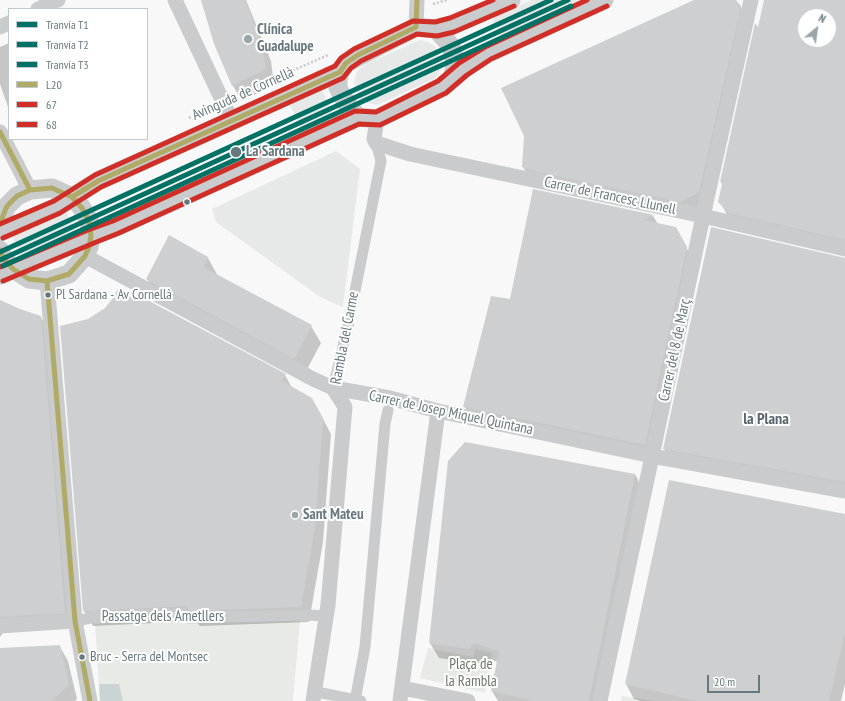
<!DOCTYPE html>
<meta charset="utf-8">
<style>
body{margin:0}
#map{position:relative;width:845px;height:701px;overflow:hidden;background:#f8f8f8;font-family:"PT Sans Narrow",sans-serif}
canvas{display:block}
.legend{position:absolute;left:8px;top:8px;width:140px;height:132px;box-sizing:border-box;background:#fff;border:1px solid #c2c9cc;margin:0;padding:5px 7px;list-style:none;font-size:12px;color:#67797f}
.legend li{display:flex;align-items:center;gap:8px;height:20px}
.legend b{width:20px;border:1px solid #c2c9cc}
.north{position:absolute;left:797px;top:8px;width:40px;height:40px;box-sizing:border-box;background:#fff;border:1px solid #c2c9cc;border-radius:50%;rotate:29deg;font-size:11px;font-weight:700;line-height:16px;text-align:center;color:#67797f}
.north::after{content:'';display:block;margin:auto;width:14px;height:18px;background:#9aa5a9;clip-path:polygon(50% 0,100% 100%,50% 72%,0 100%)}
.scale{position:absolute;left:707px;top:675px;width:53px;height:18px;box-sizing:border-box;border:2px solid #67797f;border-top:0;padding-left:5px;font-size:12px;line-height:14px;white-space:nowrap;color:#67797f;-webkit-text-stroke:3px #fff;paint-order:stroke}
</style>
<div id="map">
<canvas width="845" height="701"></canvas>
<ul class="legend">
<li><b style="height:5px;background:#007165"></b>Tranvía T1</li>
<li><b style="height:5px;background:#007165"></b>Tranvía T2</li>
<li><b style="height:5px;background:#007165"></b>Tranvía T3</li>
<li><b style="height:5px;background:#b0aa67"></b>L20</li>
<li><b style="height:5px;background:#d02e26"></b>67</li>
<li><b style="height:5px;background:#d02e26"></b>68</li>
</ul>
<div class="north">N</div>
<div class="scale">20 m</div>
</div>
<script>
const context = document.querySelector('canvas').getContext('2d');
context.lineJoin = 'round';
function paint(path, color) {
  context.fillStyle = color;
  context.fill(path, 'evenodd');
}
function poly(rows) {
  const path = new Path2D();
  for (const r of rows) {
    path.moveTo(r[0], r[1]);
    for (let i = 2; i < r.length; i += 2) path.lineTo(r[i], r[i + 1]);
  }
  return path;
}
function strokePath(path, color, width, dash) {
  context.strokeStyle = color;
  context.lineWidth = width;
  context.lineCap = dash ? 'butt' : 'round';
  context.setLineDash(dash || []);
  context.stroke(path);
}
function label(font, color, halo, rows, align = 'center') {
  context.font = font + ' "PT Sans Narrow",sans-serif';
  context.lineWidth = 4;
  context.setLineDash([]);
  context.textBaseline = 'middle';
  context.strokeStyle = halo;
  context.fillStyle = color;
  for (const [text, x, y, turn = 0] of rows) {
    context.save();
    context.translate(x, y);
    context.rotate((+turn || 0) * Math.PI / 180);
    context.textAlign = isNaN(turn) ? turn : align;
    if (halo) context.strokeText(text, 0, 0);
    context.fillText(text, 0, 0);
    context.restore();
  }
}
const built = poly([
 [531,0,583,0,501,38,492,18],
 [420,40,428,42,436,47,443,63,439,73,434,79,377,105,368,103,360,98,354,83,356,74,359,69,368,63],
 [322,90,335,118,303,133,290,105],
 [336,151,360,169,343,307,320,297,216,222,212,209],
 [66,211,75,231,21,255,12,236]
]);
const green = poly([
 [182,618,300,619,293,701,100,701,95,624],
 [428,648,473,657,475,649,492,653,485,693,420,678],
 [622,696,655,701,621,701]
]);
const water = poly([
 [99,684,119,684,123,701,100,701]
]);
const shadow = poly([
 [202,0,246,0,271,61,274,85,242,101,233,86,215,44],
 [696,0,734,0,740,6,749,22,707,208,689,217,532,182,523,167],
 [765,0,845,0,845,253,728,217,720,201,723,186,721,182,756,25,759,29],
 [805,16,829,16,829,40,805,40],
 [9,43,9,110,0,84,0,47],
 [534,190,653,216,658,224,675,228,695,263,654,460,473,422,465,407,510,300],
 [169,236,208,258,218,276,311,326,321,343,304,375,157,296,147,279],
 [845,259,845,495,673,464,664,449],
 [0,302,20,310,40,316,49,331,73,627,3,633,0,637],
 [285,375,292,388,321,415,331,434,323,542,309,622,200,626,196,621,93,626,84,611],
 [635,474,643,490,600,701,498,701,492,691,498,662,483,657,478,664,439,658,430,643],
 [669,481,845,515,845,684,841,701,641,701,634,699,626,684],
 [60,647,68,661,77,699,75,701,0,701,0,649]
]);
const building = poly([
 [201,0,245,0,262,45,266,69,232,86,214,44],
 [694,0,736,0,741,6,699,192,680,202,537,172,522,167,524,136,501,88],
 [764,0,845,0,845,240,729,213,718,202,723,180,720,182,755,23,758,27],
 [805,16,829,16,829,40,805,40],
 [533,189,654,215,643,220,676,227,687,247,645,445,463,407,491,296,510,299],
 [711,227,845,258,845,482,663,449],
 [169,235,208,257,203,267,312,325,294,359,146,279],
 [118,289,135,299,138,295,286,374,282,381,312,398,323,418,315,527,301,607,190,611,188,609,187,606,83,611,60,326,88,319,105,308,113,298],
 [0,300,20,309,41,316,65,613,0,617],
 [465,442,635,474,589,701,534,701,491,691,499,651,474,643,469,649,429,643,448,461],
 [669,480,845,514,845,632,829,701,697,701,625,684],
 [60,645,69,685,51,701,0,701,0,648]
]);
const path = poly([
 [433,4,447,0],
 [238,95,328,55],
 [189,118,208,109]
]);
const pedestrian = poly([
 [333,388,348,326,381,161,376,143],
 [75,621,96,617,183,614,188,618,309,615,326,616],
 [322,693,361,701],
 [355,701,365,647,385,424,388,410]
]);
const minor = poly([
 [175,0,232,121],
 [38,9,58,0],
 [0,27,9,23],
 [416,27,417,0],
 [377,119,374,139,376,143,410,154,703,216,845,249],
 [0,132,30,190],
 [85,256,313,379,333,388,390,398,438,411,652,456,845,491],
 [47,281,75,621,90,701],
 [0,626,75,621],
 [402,688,468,701],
 [313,701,328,605,345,407,333,388],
 [400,701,438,411],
 [600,701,703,216,751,0]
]);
const tertiary = poly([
 [436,29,451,46,455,61,453,78],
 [358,117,348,106,338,88,338,79,340,72,346,63,416,27,436,29,452,25,511,0],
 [0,223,3,214,7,206,17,196,30,190,52,188,72,197,82,208,89,221,91,236,89,247,85,256,69,274,47,281,29,279,13,269,4,259,0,250],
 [0,232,57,207,98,181,340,72],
 [0,275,91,236,116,227,358,117,377,119,442,87,463,69,488,53,604,0]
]);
const bus1 = poly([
 [0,132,30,190],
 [72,197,98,181,340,72,346,63,358,55,416,27,417,0],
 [0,223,7,206,17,196,30,190,52,188,72,197,82,208,89,221,91,236,89,247,85,256,69,274,47,281,29,279,13,269,4,259,0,250],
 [47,281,75,621,90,701]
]);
const bus2 = poly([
 [3,238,60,213,101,187,343,78,351,68,361,61,417,34,437,36,454,32,514,6],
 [3,281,94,243,119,233,359,124,380,125,446,93,467,75,491,59,607,6]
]);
const bus3 = poly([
 [0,224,54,201,95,175,335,66,341,58,354,49,413,21,435,22,450,18,493,0],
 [0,267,88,230,113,221,355,111,376,112,438,81,459,63,485,47,587,0]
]);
const tram1 = poly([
 [0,260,568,0]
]);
const tram2 = poly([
 [3,266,571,6]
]);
const tram3 = poly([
 [0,252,551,0]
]);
const markers = [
 [248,39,5,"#9aa5a9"],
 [236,152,6,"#67797f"],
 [187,202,3.5,"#67797f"],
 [48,295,3.5,"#67797f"],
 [295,515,4,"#9aa5a9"],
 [82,657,3.5,"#67797f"]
];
const busNames = [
 ["Pl Sardana - Av Cornellà",56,295],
 ["Bruc - Serra del Montsec",90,657]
];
const poiNames = [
 ["Clínica",257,30],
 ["Guadalupe",257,47],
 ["Sant Mateu",303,515]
];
const streetNames = [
 ["Avinguda de Cornellà",243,94,-24],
 ["Carrer de Francesc Llunell",610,196,12],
 ["Rambla del Carme",345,338,-79],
 ["Carrer del 8 de Març",675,350,-78],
 ["Carrer de Josep Miquel Quintana",451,413,12],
 ["Passatge dels Ametllers",163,617]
];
const stopNames = [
 ["La Sardana",246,152]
];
const parkNames = [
 ["Plaça de",471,665],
 ["la Rambla",471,682]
];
const neighbourhoodNames = [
 ["la Plana",766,419]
];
paint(built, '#e7e9e8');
paint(green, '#e8eae6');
paint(water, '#cad4d5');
paint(shadow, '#0003');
paint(building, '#cecfd0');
strokePath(path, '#c8c8c9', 2.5, [2, 2]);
strokePath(pedestrian, '#c9cbcc', 11);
strokePath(minor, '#c9cbcc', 15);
strokePath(tertiary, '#c9cbcc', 19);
strokePath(bus1, '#b0aa67', 5);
strokePath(bus2, '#d02e26', 5);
strokePath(bus3, '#d02e26', 5);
strokePath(tram1, '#007165', 5);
strokePath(tram2, '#007165', 5);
strokePath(tram3, '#007165', 5);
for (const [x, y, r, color] of markers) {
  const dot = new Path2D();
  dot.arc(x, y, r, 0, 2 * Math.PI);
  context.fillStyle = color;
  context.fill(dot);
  strokePath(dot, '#fff', 1.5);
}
label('14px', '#67797f', '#fff', busNames, 'left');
label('bold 15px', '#67797f', '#fff', poiNames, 'left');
label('15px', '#67797f', '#fff', streetNames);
label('bold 15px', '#67797f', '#fff', stopNames, 'left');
label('15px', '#6c7866', '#fff', parkNames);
label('bold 16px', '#59666b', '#fff', neighbourhoodNames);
</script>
